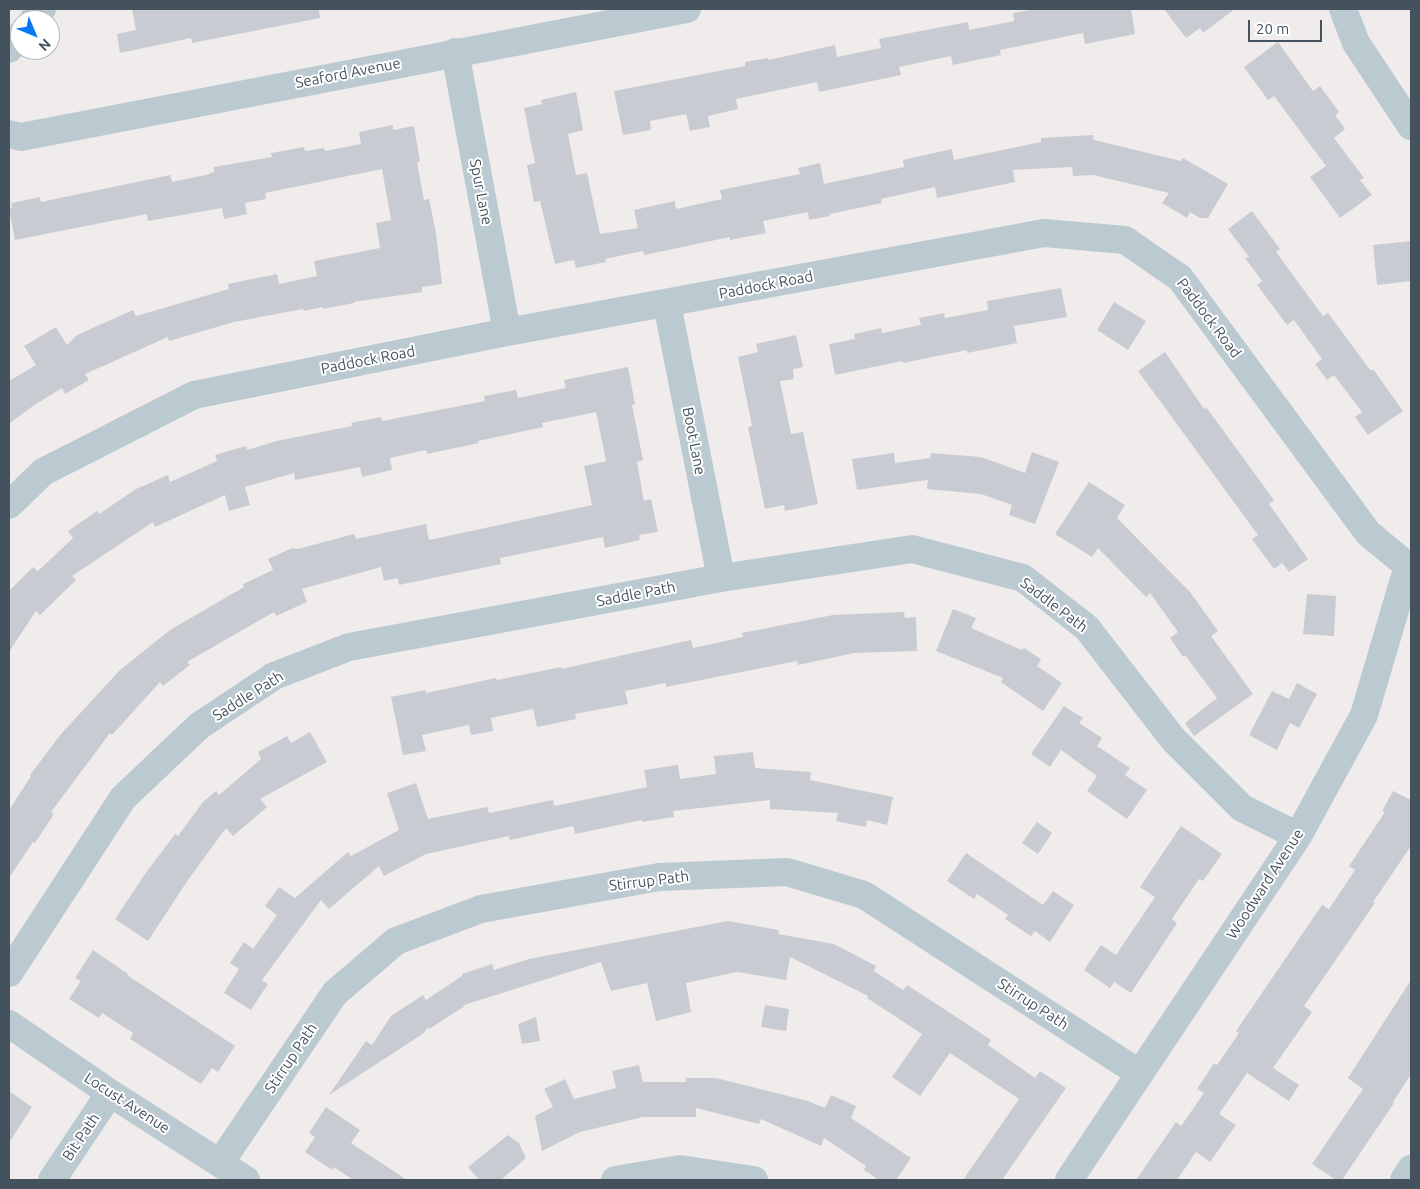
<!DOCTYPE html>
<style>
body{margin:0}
#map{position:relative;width:1420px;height:1189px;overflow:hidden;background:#f0ecec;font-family:Ubuntu,sans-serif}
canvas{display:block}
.frame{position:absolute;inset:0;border:10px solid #43525c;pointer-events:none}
.north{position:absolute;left:10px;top:10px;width:50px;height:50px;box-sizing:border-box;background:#fff;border:1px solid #b4babe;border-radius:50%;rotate:135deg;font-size:14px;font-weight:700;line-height:20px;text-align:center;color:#43525c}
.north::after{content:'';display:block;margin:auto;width:18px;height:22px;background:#0479f2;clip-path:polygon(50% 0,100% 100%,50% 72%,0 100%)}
.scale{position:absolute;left:1248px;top:20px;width:74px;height:22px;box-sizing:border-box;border:2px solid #43525c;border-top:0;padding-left:6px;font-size:15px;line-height:18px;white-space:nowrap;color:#43525c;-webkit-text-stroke:4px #fff;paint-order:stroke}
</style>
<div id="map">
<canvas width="1420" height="1189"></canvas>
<div class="frame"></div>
<div class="north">N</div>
<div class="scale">20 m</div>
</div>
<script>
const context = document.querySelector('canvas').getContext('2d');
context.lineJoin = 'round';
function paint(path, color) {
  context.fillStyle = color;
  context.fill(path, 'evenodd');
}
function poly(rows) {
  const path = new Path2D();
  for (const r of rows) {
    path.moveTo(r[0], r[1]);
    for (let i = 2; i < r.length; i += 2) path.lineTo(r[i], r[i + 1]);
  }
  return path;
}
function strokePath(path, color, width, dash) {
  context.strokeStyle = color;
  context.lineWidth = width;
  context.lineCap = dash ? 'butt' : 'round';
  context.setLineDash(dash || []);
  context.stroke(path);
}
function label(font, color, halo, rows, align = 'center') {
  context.font = font + ' Ubuntu,sans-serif';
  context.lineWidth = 4;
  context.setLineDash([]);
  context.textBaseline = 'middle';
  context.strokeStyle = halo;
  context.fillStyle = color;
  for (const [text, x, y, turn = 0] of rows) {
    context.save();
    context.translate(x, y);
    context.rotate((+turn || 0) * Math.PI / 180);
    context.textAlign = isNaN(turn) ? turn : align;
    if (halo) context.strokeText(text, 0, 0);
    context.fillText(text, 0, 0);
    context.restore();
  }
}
const building = poly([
 [132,9,319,9,320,18,192,43,191,38,120,53,117,34,136,30],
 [1035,9,1131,9,1135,34,1085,44,1083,33,1000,50,1001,55,953,65,951,56,899,67,901,75,819,92,817,82,736,99,738,109,708,116,710,127,690,131,686,114,650,121,651,130,623,135,614,91,745,66,745,62,768,58,769,60,835,45,837,57,881,48,879,39,968,22,969,30,1014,21,1013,13],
 [1164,9,1235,9,1203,33,1200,28,1186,38],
 [1278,42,1313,91,1320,86,1339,112,1335,115,1345,129,1334,138,1364,178,1360,180,1372,195,1340,218,1310,177,1326,166,1274,96,1268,100,1244,67],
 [576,92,583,130,568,134,576,175,587,173,600,234,638,228,634,210,675,201,676,209,722,199,720,190,800,174,798,168,820,163,824,184,904,167,903,160,952,149,954,160,1041,142,1041,138,1093,135,1094,140,1181,161,1183,158,1228,184,1208,218,1200,218,1190,212,1187,218,1162,203,1169,193,1093,175,1073,176,1072,167,1013,170,1015,182,937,198,935,187,881,199,882,203,830,214,830,216,809,220,808,212,763,221,766,233,730,240,730,237,644,255,643,251,605,259,606,262,576,268,574,260,555,264,540,201,534,202,527,165,535,163,524,108,542,104,541,100],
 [393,125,393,130,414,126,420,162,417,162,424,200,429,199,436,233,442,284,422,287,422,292,353,302,354,303,323,309,323,307,304,311,303,309,234,322,169,341,168,337,85,374,89,380,65,394,62,388,33,406,9,424,9,381,36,365,24,346,56,327,67,345,77,335,133,310,136,316,229,289,228,284,277,274,279,284,317,276,314,261,380,248,376,223,391,220,382,169,265,193,266,199,245,203,247,214,224,219,222,208,148,221,147,214,15,240,9,209,12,208,11,203,40,197,41,202,170,175,172,182,210,174,210,173,214,172,214,167,272,157,271,153,304,147,305,151,324,148,325,151,361,144,359,132],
 [1252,211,1280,249,1276,252,1323,316,1328,313,1371,371,1373,369,1403,411,1368,435,1355,417,1362,412,1334,375,1327,380,1315,364,1322,359,1294,320,1287,325,1257,285,1262,281,1245,258,1249,257,1228,229],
 [1411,241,1411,281,1377,285,1373,245],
 [1061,288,1067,317,1014,326,1017,343,967,353,967,350,903,363,902,361,835,375,829,344,855,339,854,334,881,328,882,333,921,325,919,318,944,313,945,318,988,310,987,301],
 [1114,302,1146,321,1128,350,1097,330],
 [796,335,803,367,793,369,794,379,780,381,791,434,803,432,818,504,785,511,784,505,765,509,748,427,752,426,738,357,758,352,756,344],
 [1165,352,1204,409,1206,407,1274,500,1269,504,1308,559,1289,572,1282,563,1274,569,1252,539,1258,535,1138,371],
 [628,367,635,404,632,405,643,460,637,462,644,501,651,499,658,532,639,535,640,540,605,548,603,537,500,558,501,564,399,585,398,578,384,581,381,567,302,589,307,602,276,616,274,612,187,662,190,665,163,686,160,682,112,735,110,733,51,812,54,814,35,843,33,842,9,878,9,810,31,776,30,775,61,734,120,670,170,630,244,587,243,584,273,570,268,559,292,548,298,549,354,534,356,539,426,524,429,540,592,505,584,466,606,461,596,412,542,423,543,427,478,441,479,443,427,454,426,450,390,458,392,470,362,477,360,467,295,480,294,473,245,487,250,505,229,511,225,495,155,527,153,522,72,576,76,580,40,615,36,611,9,652,9,591,33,567,38,571,73,538,68,531,97,511,99,514,136,489,168,475,170,482,217,461,215,455,246,446,247,450,277,441,352,426,351,423,381,417,382,421,485,401,484,396,516,390,518,398,566,388,564,380],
 [1032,452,1059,462,1035,524,1009,515,1012,505,981,494,927,489,928,480,857,490,852,459,894,453,895,463,930,458,931,453,981,457,1025,473],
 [1089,482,1125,505,1117,518,1190,592,1218,631,1211,636,1253,694,1194,736,1185,723,1217,698,1185,655,1183,657,1170,638,1178,632,1150,593,1146,597,1098,548,1092,557,1055,534],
 [1307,594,1336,596,1334,636,1303,634],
 [953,609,976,618,971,628,1022,650,1024,648,1041,659,1037,666,1062,683,1043,711,1001,682,1003,678,936,651],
 [904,612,905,618,916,617,917,651,854,653,798,665,797,661,666,687,666,683,625,691,628,704,575,714,576,719,537,727,533,709,491,718,493,731,471,735,469,725,422,735,426,751,403,755,391,697,426,690,426,693,496,678,497,680,561,667,561,669,691,640,693,648,743,637,742,633,833,615],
 [1297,683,1317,694,1299,728,1290,723,1277,750,1249,735,1272,691,1289,699],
 [1064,706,1083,718,1079,723,1102,738,1097,746,1130,768,1125,775,1147,790,1127,819,1087,791,1097,776,1061,750,1050,767,1031,754],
 [310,732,327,762,260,799,267,807,233,836,226,828,188,880,148,941,115,919,145,874,175,834,178,836,203,802,216,791,219,795,261,759,258,752,287,736,291,743],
 [753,752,755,768,811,772,810,780,893,797,887,825,867,820,866,827,836,821,838,813,770,809,770,800,673,811,674,817,642,822,642,820,575,834,573,826,510,840,509,836,426,854,384,876,379,866,329,909,321,900,262,980,268,984,251,1010,224,993,239,969,230,963,244,942,253,949,277,915,265,906,279,887,295,898,348,852,351,856,399,830,387,793,416,783,428,819,487,807,489,813,553,800,554,806,647,787,644,770,678,765,680,779,716,774,714,756],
 [1393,791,1411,800,1411,846,1373,902,1375,903,1304,1006,1312,1012,1273,1068,1299,1085,1289,1101,1247,1073,1219,1114,1236,1125,1210,1162,1196,1152,1177,1180,1136,1180,1176,1122,1181,1126,1204,1093,1197,1089,1214,1063,1217,1065,1239,1033,1236,1031,1322,905,1329,909,1355,870,1349,866,1385,812,1382,811],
 [1037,822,1052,833,1038,854,1022,843],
 [1181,826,1222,854,1203,881,1199,879,1172,919,1177,923,1131,993,1114,982,1110,988,1084,970,1101,945,1116,955,1155,897,1140,887],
 [966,853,1043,905,1053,891,1074,905,1050,942,1035,931,1031,936,1005,919,1008,915,977,894,974,899,947,881],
 [728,921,779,930,778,934,834,944,876,966,874,971,903,990,907,985,964,1022,991,1040,988,1045,1035,1078,1040,1071,1066,1088,1002,1180,963,1180,1019,1099,950,1053,920,1096,892,1077,922,1034,867,998,868,996,790,957,786,980,737,972,686,983,691,1012,656,1021,647,983,611,991,601,962,464,1005,465,1006,429,1029,428,1027,424,1033,329,1095,366,1041,372,1045,391,1016,423,995,426,1000,462,976,462,974,492,964,494,970,529,959],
 [93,950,128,974,127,975,235,1046,218,1072,212,1068,201,1084,130,1039,133,1033,102,1013,99,1018,69,999,81,981,75,978],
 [1411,980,1411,1074,1393,1102,1394,1103,1342,1180,1336,1180,1312,1164,1363,1089,1348,1078],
 [765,1005,789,1009,786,1031,761,1027],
 [536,1017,540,1041,522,1044,518,1024],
 [639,1065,643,1082,686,1082,686,1078,716,1078,808,1101,825,1108,831,1095,856,1106,851,1118,911,1158,896,1180,879,1180,864,1170,866,1166,824,1138,821,1146,761,1119,759,1124,696,1108,696,1117,643,1117,580,1132,542,1151,535,1116,553,1107,544,1089,565,1079,574,1099,616,1088,612,1071],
 [9,1091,32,1107,9,1143],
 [326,1107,360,1130,351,1143,407,1180,353,1180,334,1167,332,1170,305,1152,315,1137,309,1133],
 [508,1135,519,1143,526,1158,501,1180,479,1180,468,1167]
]);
const minor = poly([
 [1343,9,1356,43,1411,126],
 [33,20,42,9],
 [9,49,20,36],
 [455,52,507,332],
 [9,134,21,137,687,9],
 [667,304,721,578],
 [9,505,43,472,194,395,507,332,1044,233,1125,240,1180,278,1368,533,1408,566],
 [9,973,123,798,199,726,274,676,349,647,721,578,912,549,1023,578,1087,628,1173,739,1242,808,1298,836],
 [9,1024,110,1093,246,1180],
 [220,1163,335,993,396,941,481,909,659,877,787,872,864,895,1139,1073],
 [52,1180,110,1093],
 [615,1180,680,1169,754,1180],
 [1069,1180,1298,836,1364,715,1408,566,1411,565],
 [1404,1180,1411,1169]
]);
const streetNames = [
 ["Seaford Avenue",348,73,-11],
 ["Spur Lane",481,192,79],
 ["Paddock Road",766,285,-11],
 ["Paddock Road",1209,318,53],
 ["Paddock Road",368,360,-11],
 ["Boot Lane",694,441,79],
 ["Saddle Path",636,594,-11],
 ["Saddle Path",1054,605,37],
 ["Saddle Path",248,696,-32],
 ["Stirrup Path",649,881,-7],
 ["Woodward Avenue",1265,884,-57],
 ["Stirrup Path",1033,1004,33],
 ["Stirrup Path",291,1058,-56],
 ["Locust Avenue",127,1103,33],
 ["Bit Path",81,1137,-56]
];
paint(building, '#c8ccd2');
strokePath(minor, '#bbc9d1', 28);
label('15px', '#43525c', '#fff', streetNames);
</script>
